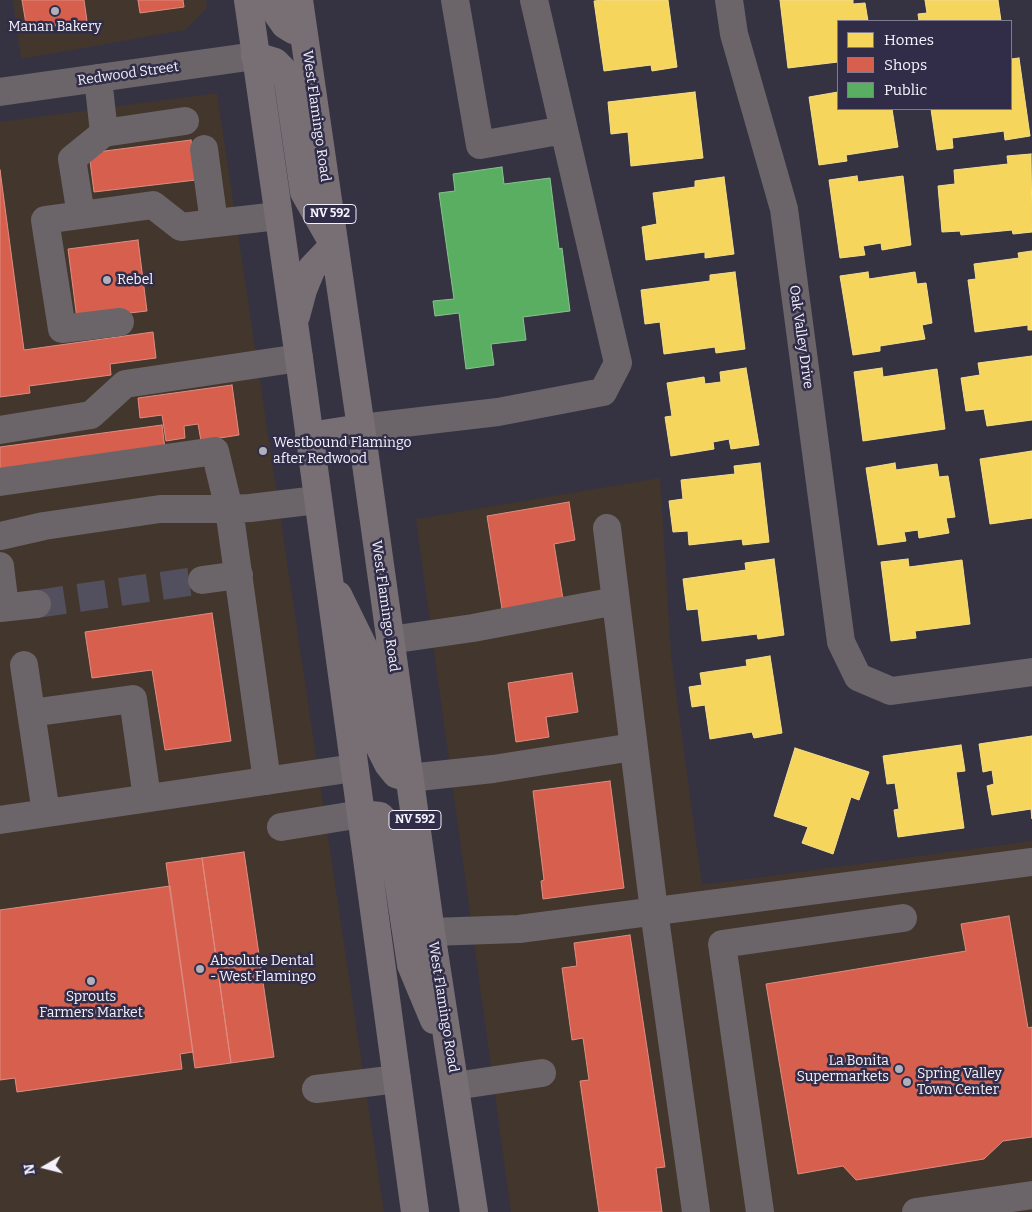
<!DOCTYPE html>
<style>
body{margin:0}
#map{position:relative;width:1032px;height:1212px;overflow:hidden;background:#353342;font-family:Bitter,serif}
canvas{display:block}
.legend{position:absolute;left:837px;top:20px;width:175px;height:90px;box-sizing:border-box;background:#312d48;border:1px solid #7f7c90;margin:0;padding:6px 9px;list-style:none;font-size:15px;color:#f3f2fd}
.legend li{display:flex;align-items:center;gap:10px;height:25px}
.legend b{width:25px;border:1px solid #7f7c90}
.north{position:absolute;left:20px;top:1142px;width:50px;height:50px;-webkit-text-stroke:4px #312d48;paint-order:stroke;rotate:262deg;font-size:14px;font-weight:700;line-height:20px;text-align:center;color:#f3f2fd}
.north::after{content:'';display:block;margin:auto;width:18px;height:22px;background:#f3f2fd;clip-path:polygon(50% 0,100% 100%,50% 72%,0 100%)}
</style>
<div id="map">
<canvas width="1032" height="1212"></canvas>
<ul class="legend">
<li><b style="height:14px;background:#f6d55c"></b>Homes</li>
<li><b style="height:14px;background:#d6604d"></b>Shops</li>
<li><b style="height:14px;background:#5aae61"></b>Public</li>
</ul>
<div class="north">N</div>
</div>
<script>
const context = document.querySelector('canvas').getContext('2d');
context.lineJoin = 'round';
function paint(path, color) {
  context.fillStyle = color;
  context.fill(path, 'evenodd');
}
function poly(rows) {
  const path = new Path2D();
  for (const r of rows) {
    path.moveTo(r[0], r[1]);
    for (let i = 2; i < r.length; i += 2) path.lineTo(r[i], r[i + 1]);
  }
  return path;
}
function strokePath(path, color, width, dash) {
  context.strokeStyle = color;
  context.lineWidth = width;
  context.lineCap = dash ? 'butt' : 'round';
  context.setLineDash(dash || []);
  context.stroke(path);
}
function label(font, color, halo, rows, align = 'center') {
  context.font = font + ' Bitter,serif';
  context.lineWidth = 5;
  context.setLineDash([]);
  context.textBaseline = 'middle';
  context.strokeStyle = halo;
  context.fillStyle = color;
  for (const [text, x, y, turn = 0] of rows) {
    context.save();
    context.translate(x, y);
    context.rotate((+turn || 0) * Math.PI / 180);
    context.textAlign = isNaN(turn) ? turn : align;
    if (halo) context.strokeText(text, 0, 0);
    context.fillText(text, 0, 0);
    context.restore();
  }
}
const commercial = poly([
 [13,0,206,0,207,8,185,30,21,59],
 [217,93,384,1212,0,1212,0,122],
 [660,478,671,655,702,885,1032,841,1032,1212,511,1212,416,519]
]);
const homes = poly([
 [602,0,668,0,677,67,652,71,651,65,604,71,594,1,602,0],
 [780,0,853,0,853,4,865,3,868,21,838,21,838,62,788,68,780,0],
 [925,0,998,0,1001,21,919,21,918,14,927,13,925,0],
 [1019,58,1030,136,1005,140,1004,131,952,138,953,148,937,150,931,109,1011,109,1011,59,1019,58],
 [695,92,703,158,631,166,628,132,611,134,608,102,695,92],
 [838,92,838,109,892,109,898,147,846,155,847,161,819,165,809,97,838,92],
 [1031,154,1032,232,1013,234,1012,230,961,235,960,231,942,232,938,186,955,184,954,170,1008,164,1007,156,1031,154],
 [857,176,858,182,903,176,911,245,882,250,881,243,863,246,865,255,840,258,829,180,857,176],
 [724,177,734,254,705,258,705,252,646,260,642,227,657,224,653,193,695,187,695,181,724,177],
 [1032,251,1032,330,1028,330,1028,325,975,332,968,280,976,279,974,264,1019,258,1018,253,1032,251],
 [735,272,745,349,716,353,715,347,664,354,660,322,645,324,641,290,710,281,710,275,735,272],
 [868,272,869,279,915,272,917,284,926,283,932,323,922,325,925,339,880,346,880,351,853,355,840,276,868,272],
 [1032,356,1032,420,987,426,984,409,966,411,961,378,980,375,978,363,1032,356],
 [746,368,759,445,731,449,729,439,713,442,714,449,671,456,665,417,672,416,667,383,704,377,705,384,721,382,720,372,746,368],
 [882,368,883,377,937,369,945,429,863,441,854,372,882,368],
 [1032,451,1032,518,990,524,980,459,1032,451],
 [760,463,769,542,743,545,742,539,689,545,688,531,673,532,669,501,683,499,681,480,735,474,734,466,760,463],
 [895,463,896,470,937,464,939,477,948,476,955,517,946,518,949,533,919,538,918,530,904,532,906,541,878,545,866,468,895,463],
 [774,559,784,635,758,639,757,634,702,641,698,609,687,610,683,579,746,570,745,563,774,559],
 [908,559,909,567,962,560,970,624,915,631,916,638,891,641,881,562,908,559],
 [770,656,782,733,754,738,752,732,710,739,705,705,692,707,689,687,702,685,700,673,747,666,746,660,770,656],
 [1032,736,1032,819,1031,809,992,815,987,786,994,784,992,770,983,772,979,744,1032,736],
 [961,745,965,771,956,772,964,828,898,837,894,810,899,809,895,783,887,784,883,756,961,745],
 [795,748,869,772,859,800,851,797,833,854,802,843,808,827,774,816,795,748]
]);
const shops = poly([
 [22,0,84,0,87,21,27,30,22,0],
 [138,0,183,0,184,7,140,13,138,0],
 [191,140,196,180,94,192,89,153,191,140],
 [0,170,24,350,153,332,156,358,110,364,111,375,29,386,30,393,0,397,0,170],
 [138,240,147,311,77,319,68,249,138,240],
 [232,385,239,435,201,441,198,424,184,426,185,438,166,441,162,415,140,418,138,398,232,385],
 [162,425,165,449,0,471,0,447,162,425],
 [569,502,575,540,554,544,564,605,503,615,487,516,569,502],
 [212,613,231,741,165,750,152,670,92,678,85,632,212,613],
 [572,673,578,712,546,717,549,737,516,742,508,683,572,673],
 [610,781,624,888,543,899,541,881,544,880,533,791,610,781],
 [244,852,274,1057,231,1063,202,858,244,852],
 [202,858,231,1063,195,1068,166,863,202,858],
 [170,886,193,1052,180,1054,182,1069,17,1092,15,1078,0,1080,0,910,170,886],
 [1009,916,1028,1028,1032,1027,1032,1137,1003,1141,984,1159,856,1180,843,1166,798,1174,766,984,966,951,961,924,1009,916],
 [630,935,665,1167,656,1168,662,1212,599,1212,580,1081,589,1080,583,1038,572,1040,562,968,577,966,574,943,630,935]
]);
const public = poly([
 [502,167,504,184,550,178,559,249,562,248,570,311,523,317,526,340,491,344,494,365,466,369,459,313,435,316,433,301,454,299,439,193,455,191,453,174,502,167]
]);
const minorTunnel = poly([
 [37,604,202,580]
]);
const minor = poly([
 [455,0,480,145,564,130],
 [729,0,734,34,784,209,841,642,858,677,891,691,1032,672],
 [0,92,255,56],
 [104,133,185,121],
 [204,149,214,223],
 [81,215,72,159,104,133,98,78],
 [120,322,62,329,45,220,153,205,181,227,278,216],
 [361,428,498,412,603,392,618,363,534,0],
 [0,430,91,415,125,384,299,358],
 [0,482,215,451,229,509,160,509,44,526,0,536],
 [607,528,654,911,696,1212],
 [0,566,5,607],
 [202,580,239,575],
 [0,608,37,604],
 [390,640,473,628,616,601],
 [24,665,46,813],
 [31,713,133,699,147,798],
 [409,778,493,769,633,747],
 [267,781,229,509,250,508,317,500],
 [0,820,354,768],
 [281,827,361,814],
 [431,932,519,929,1032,862],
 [455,1086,542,1073],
 [316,1089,397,1079],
 [760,1212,722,944,903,918],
 [916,1212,1032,1195]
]);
const major = poly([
 [248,0,299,358,415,1212],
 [273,0,278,15,285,25,293,30,303,31],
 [299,0,361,428,431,932,474,1212],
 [255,56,275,62,282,69,288,81,304,192,334,245,312,268,303,290,296,316],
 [309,436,361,428],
 [338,595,363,646,379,746,388,764,396,774,409,778],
 [361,814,380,816,386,822,391,832,411,965,434,1020]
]);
const markers = [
 [55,11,5,"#b0afbc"],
 [107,280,5,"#b0afbc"],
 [263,451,5,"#b0afbc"],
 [200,969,5,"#b0afbc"],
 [91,981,5,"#b0afbc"],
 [899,1069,5,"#b0afbc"],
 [907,1082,5,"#b0afbc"]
];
const shields = [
 [330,214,52],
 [415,820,52]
];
const shieldNames = [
 ["NV 592",330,214],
 ["NV 592",415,820]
];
const poiNames = [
 ["Manan Bakery",55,27,"center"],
 ["Rebel",117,280],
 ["Westbound Flamingo",273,443],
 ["after Redwood",273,459],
 ["Absolute Dental",210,961],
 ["- West Flamingo",210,977],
 ["Sprouts",91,997,"center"],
 ["Farmers Market",91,1013,"center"],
 ["La Bonita",889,1061,"right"],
 ["Supermarkets",889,1077,"right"],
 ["Spring Valley",917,1074],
 ["Town Center",917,1090]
];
const streetNames = [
 ["Redwood Street",128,74,-8],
 ["West Flamingo Road",316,116,82],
 ["Oak Valley Drive",801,337,82],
 ["West Flamingo Road",385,606,82],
 ["West Flamingo Road",443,1007,81]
];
paint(commercial, '#43362c');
paint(homes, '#f6d55c');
strokePath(homes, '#f5de8c', 1);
paint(shops, '#d6604d');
strokePath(shops, '#df8c82', 1);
paint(public, '#5aae61');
strokePath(public, '#88c290', 1);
strokePath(minorTunnel, '#52505e', 28, [28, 14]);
strokePath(minor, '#6b656a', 28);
strokePath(major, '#776f74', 28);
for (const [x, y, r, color] of markers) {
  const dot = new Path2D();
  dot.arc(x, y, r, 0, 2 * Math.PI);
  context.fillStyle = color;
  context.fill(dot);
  strokePath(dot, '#312d48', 2);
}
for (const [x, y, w] of shields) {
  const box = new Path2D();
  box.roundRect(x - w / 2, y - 9.5, w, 19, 4);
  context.fillStyle = '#312d48';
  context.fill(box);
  strokePath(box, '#f3f2fd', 1);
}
label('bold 12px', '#f3f2fd', null, shieldNames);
label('14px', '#f3f2fd', '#312d48', poiNames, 'left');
label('14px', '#f3f2fd', '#312d48', streetNames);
</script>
